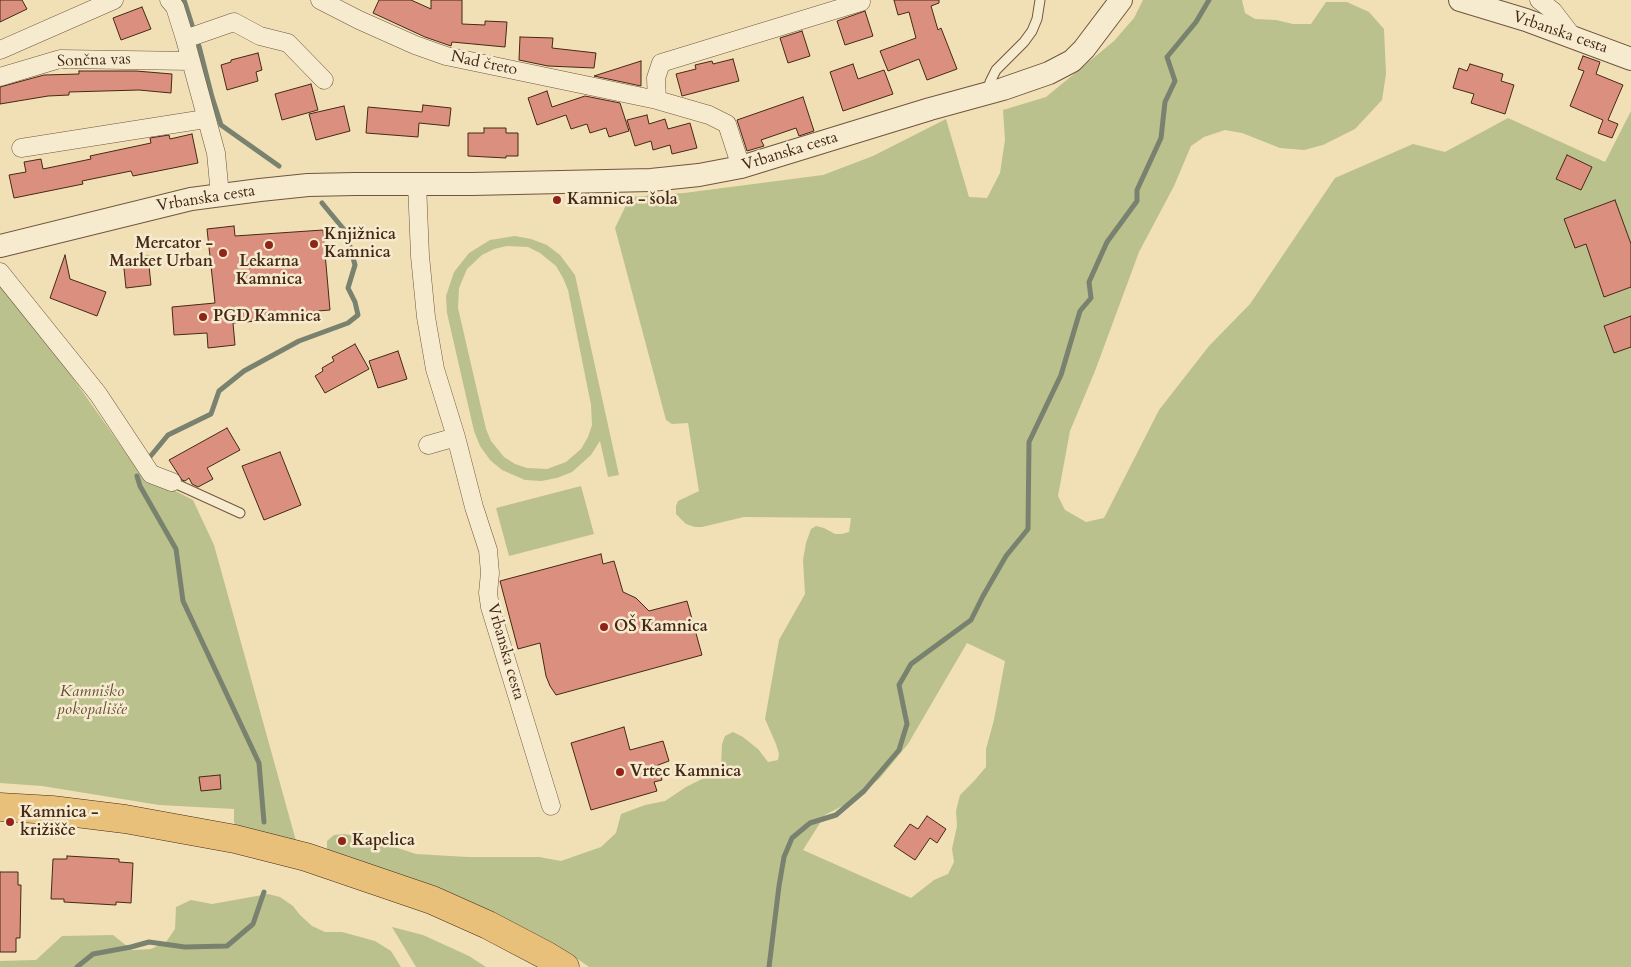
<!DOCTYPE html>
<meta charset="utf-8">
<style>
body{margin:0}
canvas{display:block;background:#f1dfb5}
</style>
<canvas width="1631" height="967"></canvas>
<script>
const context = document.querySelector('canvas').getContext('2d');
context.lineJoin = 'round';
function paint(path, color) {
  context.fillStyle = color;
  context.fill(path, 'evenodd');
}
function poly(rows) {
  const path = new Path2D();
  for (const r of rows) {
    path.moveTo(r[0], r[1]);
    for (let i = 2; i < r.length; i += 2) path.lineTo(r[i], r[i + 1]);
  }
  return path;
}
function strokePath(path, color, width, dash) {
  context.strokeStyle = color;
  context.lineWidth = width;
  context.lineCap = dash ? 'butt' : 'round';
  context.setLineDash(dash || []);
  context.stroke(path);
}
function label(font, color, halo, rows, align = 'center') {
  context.font = font + ' Cardo,serif';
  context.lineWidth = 5;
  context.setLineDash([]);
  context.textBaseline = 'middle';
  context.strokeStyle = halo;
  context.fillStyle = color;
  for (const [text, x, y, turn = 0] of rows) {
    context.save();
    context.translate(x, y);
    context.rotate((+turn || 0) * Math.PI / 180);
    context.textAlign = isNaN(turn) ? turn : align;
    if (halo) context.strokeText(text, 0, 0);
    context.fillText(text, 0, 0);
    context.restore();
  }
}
const green = poly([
 [1143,0,1242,0,1245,13,1255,19,1276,20,1293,24,1311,24,1326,2,1347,2,1369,12,1384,29,1386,74,1382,100,1355,129,1323,145,1304,150,1280,148,1242,133,1225,130,1204,137,1191,146,1174,186,1139,252,1095,371,1070,431,1058,496,1065,510,1086,522,1104,518,1159,410,1209,346,1250,304,1335,178,1413,144,1445,152,1508,118,1605,162,1631,111,1631,967,589,967,572,955,516,924,452,897,327,852,327,841,334,835,345,834,367,838,416,854,468,857,539,857,561,861,601,847,616,833,621,814,645,805,665,801,686,787,704,778,715,775,721,768,722,744,725,736,733,732,743,737,758,749,768,762,778,760,779,754,776,744,765,719,779,640,805,594,803,560,806,543,811,529,816,526,824,528,835,534,842,534,849,532,851,518,744,517,702,527,695,527,686,524,676,514,676,506,678,501,699,491,688,423,672,424,666,420,615,228,630,197,684,193,823,175,873,156,946,119,969,197,987,198,1000,173,1005,140,1003,110,1046,97,1114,41,1134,18],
 [967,643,1005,661,994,720,986,749,986,767,974,781,960,795,956,811,957,826,952,849,954,862,948,874,934,880,911,898,803,850,825,815,850,802,880,778,908,744],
 [515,236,531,239,547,245,560,255,575,275,619,475,608,477,600,441,591,455,572,472,557,478,541,481,525,480,502,470,490,460,480,446,474,431,447,313,446,296,454,272,469,253,490,240],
 [507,246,528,247,540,253,556,266,563,278,568,290,591,405,592,425,588,437,581,449,566,462,547,469,527,468,515,464,504,457,491,441,486,429,458,308,459,288,467,269,482,255,494,249],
 [0,285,16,302,63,364,140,473,193,500,214,545,296,841,236,827,234,822,234,809,159,805,42,786,0,783],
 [581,486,594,534,509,556,496,508],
 [268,894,280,897,293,906,300,915,312,926,325,932,342,932,375,941,391,951,401,967,0,967,0,961,36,960,62,936,113,935,132,950,151,949,166,942,175,929,176,907,191,900,212,904],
 [392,927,423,935,469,956,486,967,416,967]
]);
const stream = poly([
 [184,0,192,25],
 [199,46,212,97,221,125,279,166],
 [149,458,168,435,211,414,219,391,244,371,299,341,348,323,358,315,355,302,348,288,355,265,346,232,322,203],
 [137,476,140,486,176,549,183,601,259,763,264,822],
 [77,967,93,954,131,947,149,942,185,947,227,946,253,924,264,892],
 [769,967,779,886,784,857,792,838,810,823,836,815,864,791,899,750,907,724,899,685,911,664,971,620,983,596,1006,556,1028,529,1029,442,1061,375,1080,311,1091,298,1089,282,1107,242,1137,201,1137,190,1161,138,1165,102,1175,81,1167,57,1196,22,1209,0]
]);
const building = poly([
 [0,0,22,0,27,9,0,22,0,0],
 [379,0,411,0,431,9,431,0,462,0,462,24,485,25,485,21,507,22,505,47,452,42,451,46,425,37,373,13,379,0],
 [894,0,939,0,939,3,931,6,938,30,941,28,957,69,927,80,919,59,888,71,880,51,916,38,909,12,898,15,894,0],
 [142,7,151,29,121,40,113,18,142,7],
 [865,11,873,36,845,45,837,21,865,11],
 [802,31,810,56,788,63,780,38,802,31],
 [520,37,553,38,552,48,596,53,594,68,548,66,519,60,520,37],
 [258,53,262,70,256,72,258,81,227,90,221,65,231,62,231,60,258,53],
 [1583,56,1600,62,1596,74,1623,85,1608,120,1618,124,1612,138,1598,133,1603,120,1570,106,1584,71,1578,69,1583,56],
 [733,59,739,81,682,96,676,74,696,69,695,65,712,61,713,64,733,59],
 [641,61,641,86,594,76,641,61],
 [853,64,858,79,884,70,893,94,843,111,830,72,853,64],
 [1470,64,1503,74,1501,81,1514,85,1505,114,1471,103,1474,94,1453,88,1459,68,1467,71,1470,64],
 [79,71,136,71,172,74,171,93,139,90,69,92,69,95,48,96,0,104,0,87,44,75,79,74,79,71],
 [311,84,318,110,282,120,275,94,311,84],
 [547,91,552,107,585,96,620,103,629,131,609,137,606,128,590,133,587,124,571,129,566,115,537,125,528,98,547,91],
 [803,97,814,131,799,136,796,128,761,140,764,146,747,151,737,120,803,97],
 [423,105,451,108,449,126,419,123,418,137,366,133,368,107,422,112,423,105],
 [344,106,350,131,316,140,309,114,344,106],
 [647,115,649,124,665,119,668,129,690,123,697,148,672,154,670,145,653,150,651,141,635,146,627,120,647,115],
 [484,128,506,128,506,133,518,133,518,156,506,156,506,158,468,156,468,133,484,133,484,128],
 [192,134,198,163,133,176,131,171,82,181,83,184,14,198,9,175,26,172,24,162,41,159,43,169,91,159,90,156,151,143,150,138,169,135,170,139,192,134],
 [1567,155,1592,167,1581,190,1556,179,1567,155],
 [1615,200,1631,244,1631,287,1604,297,1586,244,1575,248,1564,219,1615,200],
 [234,226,235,236,323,230,330,310,282,314,283,319,233,323,235,345,208,348,207,333,174,335,172,307,215,303,207,229,234,226],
 [65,255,70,279,106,292,97,316,50,298,65,255],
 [148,256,151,285,126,288,123,259,148,256],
 [1631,316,1631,347,1614,353,1604,326,1631,316],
 [355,344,369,369,325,393,315,376,323,371,322,368,334,361,332,357,355,344],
 [398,351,407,379,378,388,369,361,398,351],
 [227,428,240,450,207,468,213,479,198,487,192,484,189,478,185,481,182,480,169,460,227,428],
 [280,452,301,505,264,520,242,466,280,452],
 [601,554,603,564,614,561,623,592,636,598,649,611,687,601,702,655,556,695,550,686,546,676,540,643,518,649,500,581,601,554],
 [624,727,630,750,663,741,669,761,658,765,662,780,654,782,657,791,591,810,571,743,624,727],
 [220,775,221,789,201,791,199,777,220,775],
 [927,816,946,829,937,843,930,838,915,860,894,846,910,824,918,829,927,816],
 [67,856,119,859,119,862,133,863,131,903,116,902,116,905,64,902,64,899,51,899,53,859,67,859,67,856],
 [0,872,18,872,18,885,21,885,20,938,16,938,16,952,0,952,0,872]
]);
const service = poly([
 [989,91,990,82,996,70,1024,42,1032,31,1037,19,1040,0],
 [172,482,240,513]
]);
const minor = poly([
 [169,0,175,7,185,39,216,153,220,195],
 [320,0,359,20,415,45,446,56,657,100,709,115,727,124,741,167],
 [1539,0,1553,11,1573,37],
 [185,39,234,22,260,36,288,43,324,80],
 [0,50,114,0],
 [0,77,60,59,191,61],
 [657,100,656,78,661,63,861,2],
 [21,148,205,119],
 [417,183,420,256,426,317,435,369,456,437,474,507,488,550,490,573,488,593,490,607,551,806],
 [0,272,98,394,151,474,172,482],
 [428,445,456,437]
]);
const tertiary = poly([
 [1460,0,1526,20,1631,59],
 [0,246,191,199,260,190,308,185,355,184,472,184,651,180,699,175,741,167,930,109,1003,89,1049,73,1072,61,1084,49,1121,0]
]);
const primary = poly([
 [0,807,52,810,125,819,235,839,306,857,432,900,488,925,547,956,565,967]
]);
const markers = [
 [557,200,5,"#8f2418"],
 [314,244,5,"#8f2418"],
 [269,245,5,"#8f2418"],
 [223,253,5,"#8f2418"],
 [203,317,5,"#8f2418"],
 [604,627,5,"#8f2418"],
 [620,772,5,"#8f2418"],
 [10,822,5,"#8f2418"],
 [342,841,5,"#8f2418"]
];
const streetNames = [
 ["Vrbanska cesta",1560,33,19],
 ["Sončna vas",94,61,-2],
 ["Nad čreto",484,64,12],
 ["Vrbanska cesta",790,152,-17],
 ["Vrbanska cesta",206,199,-9],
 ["Vrbanska cesta",505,652,74]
];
const poiNames = [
 ["Kamnica - šola",567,200],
 ["Knjižnica",324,235],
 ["Kamnica",324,253],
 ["Mercator -",213,244,"right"],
 ["Market Urban",213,262,"right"],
 ["Lekarna",269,262,"center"],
 ["Kamnica",269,280,"center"],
 ["PGD Kamnica",213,317],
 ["OŠ Kamnica",614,627],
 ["Vrtec Kamnica",630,772],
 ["Kamnica -",20,813],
 ["križišče",20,831],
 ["Kapelica",352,841]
];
const parkNames = [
 ["Kamniško",92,692],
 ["pokopališče",92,710]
];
paint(green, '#bbc18d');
strokePath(stream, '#79826f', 5);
paint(building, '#db907f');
strokePath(building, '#452916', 1);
strokePath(service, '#70563e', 11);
strokePath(minor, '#70563e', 19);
strokePath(tertiary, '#70563e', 24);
strokePath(primary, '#452916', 29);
strokePath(service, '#f6eacf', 9);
strokePath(minor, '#f6eacf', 18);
strokePath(tertiary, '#f6eacf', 22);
strokePath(primary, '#e8c07a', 28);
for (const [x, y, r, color] of markers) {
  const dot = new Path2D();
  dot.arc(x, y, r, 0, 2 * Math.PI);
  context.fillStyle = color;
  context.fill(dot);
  strokePath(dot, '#f6eacf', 2);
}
label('16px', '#452916', '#f6eacf', streetNames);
label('bold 16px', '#452916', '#f6eacf', poiNames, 'left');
label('italic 16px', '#624f34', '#f6eacf', parkNames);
</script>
